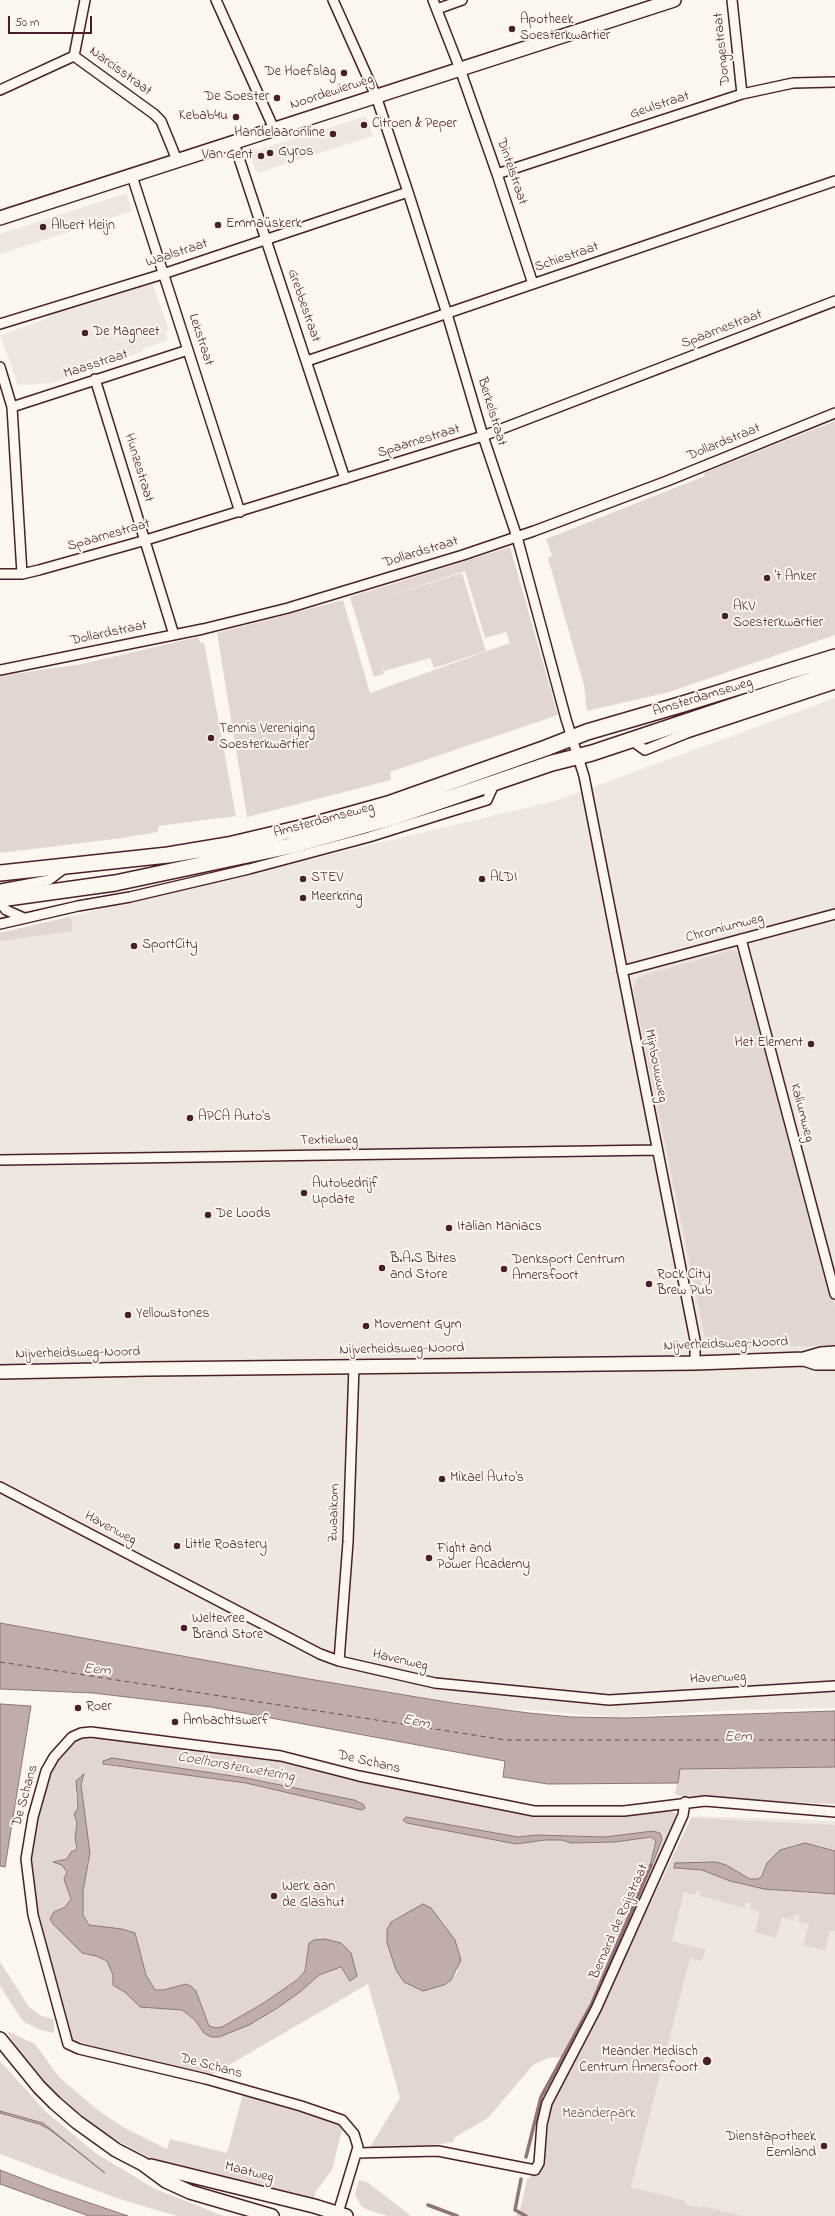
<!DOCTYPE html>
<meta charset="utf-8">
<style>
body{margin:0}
#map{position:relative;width:835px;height:2216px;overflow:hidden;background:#fbf7ec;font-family:"Indie Flower",sans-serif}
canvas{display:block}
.scale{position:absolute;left:8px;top:16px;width:84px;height:18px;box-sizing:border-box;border:2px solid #4a1f2b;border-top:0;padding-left:5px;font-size:12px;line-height:14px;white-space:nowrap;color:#4a1f2b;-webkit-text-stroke:3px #fbf7ec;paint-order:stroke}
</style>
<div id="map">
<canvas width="835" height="2216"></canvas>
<div class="scale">50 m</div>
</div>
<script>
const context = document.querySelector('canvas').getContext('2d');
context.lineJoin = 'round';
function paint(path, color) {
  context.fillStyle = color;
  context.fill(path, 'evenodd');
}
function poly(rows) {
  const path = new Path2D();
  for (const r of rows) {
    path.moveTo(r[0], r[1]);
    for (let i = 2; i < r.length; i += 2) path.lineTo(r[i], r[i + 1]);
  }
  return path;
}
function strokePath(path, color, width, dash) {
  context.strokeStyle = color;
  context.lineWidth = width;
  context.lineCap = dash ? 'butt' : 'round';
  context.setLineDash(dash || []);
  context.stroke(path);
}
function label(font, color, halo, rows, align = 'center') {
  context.font = font + ' "Indie Flower",sans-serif';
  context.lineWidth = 4;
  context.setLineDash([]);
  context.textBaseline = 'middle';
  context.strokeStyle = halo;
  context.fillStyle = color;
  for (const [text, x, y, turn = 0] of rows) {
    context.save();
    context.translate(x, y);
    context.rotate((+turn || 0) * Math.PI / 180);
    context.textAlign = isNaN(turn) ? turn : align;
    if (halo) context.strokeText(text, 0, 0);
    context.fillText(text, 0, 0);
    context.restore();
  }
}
const built = poly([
 [366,116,373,136,257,173,249,153],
 [127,193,132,211,0,254,0,234],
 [152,283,169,330,165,332,168,340,143,348,144,351,54,383,18,385,0,335,49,318,49,314],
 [835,698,835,1708,736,1710,619,1717,486,1707,309,1679,0,1623,0,933,555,801],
 [692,1816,835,1821,835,2216,544,2216,524,2205,556,2110]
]);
const green = poly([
 [835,421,835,635,669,692,587,711,584,685,548,558,552,556,546,539,705,476,704,473,709,471],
 [510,547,558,715,390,772,391,780,247,817,217,633,343,600,370,693,510,643,506,632,485,638,465,571,369,602,462,573,486,651,434,668,430,658,384,671,381,662,384,674,374,677,350,597],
 [198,637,200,643,204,642,236,816,158,826,158,832,122,838,0,853,0,676,82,664],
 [69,917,72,920,72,931,0,941,0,933],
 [732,950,740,953,741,958,835,1307,835,1345,717,1349,711,1346,705,1338,634,994,634,986,637,979,644,975],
 [90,1735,291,1760,522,1812,665,1809,676,1813,677,1819,564,2057,548,2058,533,2065,488,2118,455,2137,453,2142,434,2145,370,2147,400,2098,368,1984,210,2076,81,2045,69,2038,36,1914,30,1860,41,1796,56,1758,71,1743,82,1737],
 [112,1758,245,1778,360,1802,362,1809,246,1783,104,1765,103,1761],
 [85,1776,81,1785,90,1853,83,1891,82,1915,89,1925,107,1928,146,1975,155,1990,163,1990,186,1984,196,1991,209,2026,216,2028,222,2027,262,2004,297,1980,305,1971,309,1943,357,1976,346,1975,344,1969,336,1968,319,1975,300,1992,269,2012,204,2033,194,2019,182,2010,140,2007,126,1993,113,1985,113,1975,107,1961,96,1956,82,1953,53,1924,54,1912,69,1904,71,1899,64,1879,67,1872,62,1865,54,1861,67,1859,71,1852,76,1849,75,1838,77,1823,74,1817,78,1808,75,1792],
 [406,1817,518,1837,536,1835,605,1837,654,1831,662,1839,648,1868,656,1841,651,1837,615,1842,571,1843,562,1840,545,1840,516,1844,407,1823,404,1821],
 [431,1908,455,1940,458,1971,451,1980,444,1985,396,1970,387,1943,387,1930,392,1922,398,1917],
 [783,1766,835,1767,835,1804,690,1798,675,1794,680,1769],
 [691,1818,835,1825,835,1851,817,1845,794,1845,780,1850,767,1863,762,1877,758,1879,750,1879,726,1865,716,1862,676,1863,676,1870,702,1870,747,1886,810,1894,835,1894,835,1931,830,1930,825,1950,803,1945,809,1924,797,1921,800,1918,798,1915,794,1916,794,1920,782,1917,776,1938,755,1932,760,1912,749,1909,751,1906,749,1902,745,1903,745,1908,699,1896,701,1893,699,1890,696,1891,696,1895,684,1892,672,1941,705,1950,702,1961,690,1958,631,2187,685,2201,685,2204,702,2208,703,2206,743,2216,516,2216,521,2206,527,2179,537,2173,544,2164,551,2099,599,2011],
 [0,1962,29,2007,42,2016,54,2019,54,2033,41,2030,24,2022,18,2014,0,1986],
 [7,2031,35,2044,60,2078,99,2111,123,2127,167,2149,170,2139,227,2153,243,2094,336,2122,341,2125,342,2130,332,2170,316,2191,313,2200,166,2165,146,2156,100,2131,59,2099,20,2056],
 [0,2061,47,2113,97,2154,155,2189,224,2216,177,2216,119,2199,0,2154],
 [359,2180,367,2182,411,2216,388,2216,368,2210,361,2206,355,2194]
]);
const water = poly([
 [0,1623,309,1679,453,1703,529,1713,571,1717,625,1718,835,1711,835,1767,680,1769,678,1783,548,1784,503,1777,505,1761,211,1707,93,1693,0,1689,0,1623],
 [0,1704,31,1706,5,1867,0,1866,0,1704],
 [112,1758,246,1778,354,1800,363,1804,365,1808,362,1810,246,1783,103,1764,103,1761,112,1758],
 [84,1774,81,1785,90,1853,83,1891,83,1915,89,1925,122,1929,135,1933,146,1975,155,1990,163,1990,186,1984,191,1986,196,1991,209,2026,216,2028,222,2027,262,2004,297,1980,305,1971,309,1943,314,1940,325,1939,341,1943,351,1953,357,1976,350,1981,341,1967,319,1975,300,1992,279,2007,249,2025,219,2037,211,2037,204,2033,194,2019,182,2010,140,2007,126,1993,113,1985,113,1975,107,1961,96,1956,82,1953,53,1924,50,1918,54,1912,65,1907,71,1899,64,1879,67,1872,62,1865,53,1862,67,1859,71,1852,77,1849,75,1838,77,1823,74,1814,78,1808,76,1781,84,1774],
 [406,1817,518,1837,536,1835,605,1837,653,1831,660,1833,662,1839,651,1868,649,1869,656,1841,651,1837,615,1842,571,1843,562,1840,545,1840,516,1844,407,1823,403,1820,406,1817],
 [805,1843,835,1851,835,1894,764,1889,730,1881,702,1870,674,1868,675,1863,716,1862,726,1865,750,1879,758,1879,762,1876,767,1863,780,1850,805,1843],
 [423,1904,431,1908,455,1940,461,1960,451,1980,444,1985,423,1991,404,1982,396,1970,387,1943,387,1930,391,1922,423,1904],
 [0,2111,43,2123,105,2173,49,2129,39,2124,0,2113,0,2111],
 [0,2170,49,2189,128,2216,89,2216,0,2184,0,2170]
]);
const stream = poly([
 [526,2157,541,2097,592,2003,651,1865],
 [521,2179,515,2210,526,2216],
 [428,2205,457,2216]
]);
const ferry = poly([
 [0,1662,506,1740,835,1740]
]);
const street = poly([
 [85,0,74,56,154,114,161,121,177,160],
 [216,0,274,129],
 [333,0,376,96,408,192,447,314,483,436,517,537,566,719,584,776,695,1340,695,1363],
 [433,0,460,69,497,174,533,284],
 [732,0,742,94],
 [437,9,462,0],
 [0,90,74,56],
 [234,143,345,479],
 [497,174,742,94,793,83,835,82],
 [132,176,240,512],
 [0,324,163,274,408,192],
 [307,361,835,181],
 [0,367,12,407,22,574],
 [95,379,174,635],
 [12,407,188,350],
 [0,574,22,574,39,570,146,540,483,436,835,301],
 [0,670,203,629,288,608,463,555,534,531,667,481,835,413],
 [631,740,645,750,687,733,835,684],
 [0,889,49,880,66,867],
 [0,899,1,904,6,910,24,918],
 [0,924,78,906,130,897,249,869,369,837,487,800,495,782],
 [741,939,835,1294],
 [622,971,835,914],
 [0,1160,657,1150],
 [0,1487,320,1654,339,1661,435,1683,609,1700,835,1686],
 [339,1661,348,1542,354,1366],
 [357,2153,438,2151,535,2170,539,2163,542,2124,547,2103,596,2009,683,1815,685,1802],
 [338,2213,358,2147,354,2134,342,2120,301,2106,206,2079,79,2049,68,2044,33,1915,26,1859,33,1817,46,1771,54,1757,72,1737,81,1733,91,1732,281,1756,359,1776,534,1811,624,1811,705,1801,835,1812]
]);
const secondary = poly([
 [0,218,674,0],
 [804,1359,816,1363,835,1363],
 [0,1372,148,1369,695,1363,804,1359,821,1354,835,1353],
 [0,2039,39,2087,55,2103,77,2122,116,2150,143,2164,166,2181,190,2192,272,2216],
 [151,2166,314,2206,346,2216]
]);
const primary = poly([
 [0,873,168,855,228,845,309,826,388,804,546,748,587,732,683,704,835,657],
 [0,899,115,883,290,846,394,817,552,763,592,753,835,672]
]);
const markers = [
 [512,29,4,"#4a1f2b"],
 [344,73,4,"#4a1f2b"],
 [277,98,4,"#4a1f2b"],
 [236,117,4,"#4a1f2b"],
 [364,125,4,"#4a1f2b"],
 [333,134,4,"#4a1f2b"],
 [270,153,4,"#4a1f2b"],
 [261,156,4,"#4a1f2b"],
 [218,225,4,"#4a1f2b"],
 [43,227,4,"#4a1f2b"],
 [85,333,4,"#4a1f2b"],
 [767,578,4,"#4a1f2b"],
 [725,616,4,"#4a1f2b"],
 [211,738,4,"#4a1f2b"],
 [303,879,4,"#4a1f2b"],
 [482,879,4,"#4a1f2b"],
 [303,898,4,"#4a1f2b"],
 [134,946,4,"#4a1f2b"],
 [811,1044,4,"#4a1f2b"],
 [190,1118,4,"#4a1f2b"],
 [304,1193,4,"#4a1f2b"],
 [208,1215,4,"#4a1f2b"],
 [449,1228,4,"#4a1f2b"],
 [382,1268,4,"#4a1f2b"],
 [504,1269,4,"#4a1f2b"],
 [649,1284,4,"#4a1f2b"],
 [128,1315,4,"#4a1f2b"],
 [366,1326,4,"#4a1f2b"],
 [442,1479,4,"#4a1f2b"],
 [177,1546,4,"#4a1f2b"],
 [429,1558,4,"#4a1f2b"],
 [184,1628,4,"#4a1f2b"],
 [78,1708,4,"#4a1f2b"],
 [175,1722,4,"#4a1f2b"],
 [274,1896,4,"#4a1f2b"],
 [707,2061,5,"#4a1f2b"],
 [824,2146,4,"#4a1f2b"]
];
const poiNames = [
 ["Apotheek",520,21],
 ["Soesterkwartier",520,37],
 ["De Hoefslag",336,73,"right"],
 ["De Soester",269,98,"right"],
 ["Kebab4u",228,117,"right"],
 ["Citroen & Peper",372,125],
 ["Handelaaronline",325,134,"right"],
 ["Gyros",278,153],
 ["Van Gent",253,156,"right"],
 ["Emmaüskerk",226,225],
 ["Albert Heijn",51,227],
 ["De Magneet",93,333],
 ["'t Anker",775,578],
 ["AKV",733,608],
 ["Soesterkwartier",733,624],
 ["Tennis Vereniging",219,730],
 ["Soesterkwartier",219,746],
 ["STEV",311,879],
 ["ALDI",490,879],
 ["Meerkring",311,898],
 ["SportCity",142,946],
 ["Het Element",803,1044,"right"],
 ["APCA Auto's",198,1118],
 ["Autobedrijf",312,1185],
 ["Update",312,1201],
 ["De Loods",216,1215],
 ["Italian Maniacs",457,1228],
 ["B.A.S Bites",390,1260],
 ["and Store",390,1276],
 ["Denksport Centrum",512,1261],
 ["Amersfoort",512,1277],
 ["Rock City",657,1276],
 ["Brew Pub",657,1292],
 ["Yellowstones",136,1315],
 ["Movement Gym",374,1326],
 ["Mikael Auto's",450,1479],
 ["Little Roastery",185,1546],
 ["Fight and",437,1550],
 ["Power Academy",437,1566],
 ["Weltevree",192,1620],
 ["Brand Store",192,1636],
 ["Roer",86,1708],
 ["Ambachtswerf",183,1722],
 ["Werk aan",282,1888],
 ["de Glashut",282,1904],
 ["Meander Medisch",698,2053,"right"],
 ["Centrum Amersfoort",698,2069,"right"],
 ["Dienstapotheek",816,2138,"right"],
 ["Eemland",816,2154,"right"]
];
const streetNames = [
 ["Dongestraat",723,49,-96],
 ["Narcisstraat",120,72,36],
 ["Noordewierweg",332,93,-18],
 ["Geulstraat",660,106,-18],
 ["Dintelstraat",511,172,71],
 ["Waalstraat",177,254,-18],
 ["Schiestraat",567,258,-19],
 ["Grebbestraat",303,306,71],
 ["Spaarnestraat",722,330,-21],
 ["Lekstraat",200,340,72],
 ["Maasstraat",96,365,-18],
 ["Berkelstraat",491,412,73],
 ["Spaarnestraat",419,442,-17],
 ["Dollardstraat",724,443,-22],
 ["Hunzestraat",138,468,73],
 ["Spaarnestraat",109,536,-16],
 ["Dollardstraat",421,553,-17],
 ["Dollardstraat",109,634,-12],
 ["Amsterdamseweg",703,698,-17],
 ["Amsterdamseweg",324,821,-15],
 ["Chromiumweg",725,929,-15],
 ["Mijnbouwweg",655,1066,79],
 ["Kaliumweg",801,1113,75],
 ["Textielweg",329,1141,-1],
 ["Nijverheidsweg-Noord",726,1345,-2],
 ["Nijverheidsweg-Noord",402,1350,-1],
 ["Nijverheidsweg-Noord",78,1354,-1],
 ["Zwaaikom",335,1513,-88],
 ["Havenweg",110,1529,28],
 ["Havenweg",400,1661,13],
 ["Havenweg",718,1679,-3],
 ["De Schans",369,1763,13],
 ["De Schans",26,1796,-74],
 ["Bernard de Roijstraat",620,1922,-66],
 ["De Schans",211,2067,15],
 ["Maatweg",249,2173,14]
];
const parkNames = [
 ["Meanderpark",599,2115]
];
const waterNames = [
 ["Eem",97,1671,5],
 ["Eem",416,1723,12],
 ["Eem",738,1738,-1],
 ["Coelhorsterwetering",236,1768,10]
];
paint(built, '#eee7de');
paint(green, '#e2d7d0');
paint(water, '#bfadaa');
strokePath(water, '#907477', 1);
strokePath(stream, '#907477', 3.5);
strokePath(ferry, '#6d4a51', 1, [5, 4]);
strokePath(street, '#4a1f2b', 12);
strokePath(secondary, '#4a1f2b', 16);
strokePath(primary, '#4a1f2b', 18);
strokePath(street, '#fbf7ec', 9);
strokePath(secondary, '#fbf7ec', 13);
strokePath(primary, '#fbf7ec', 15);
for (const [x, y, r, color] of markers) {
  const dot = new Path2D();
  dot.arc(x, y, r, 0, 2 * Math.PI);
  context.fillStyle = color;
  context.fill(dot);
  strokePath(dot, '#fbf7ec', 1.5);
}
label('14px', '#4a1f2b', '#fbf7ec', poiNames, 'left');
label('14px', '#4a1f2b', '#fbf7ec', streetNames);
label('14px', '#704d54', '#fbf7ec', parkNames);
label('italic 15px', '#6d4a51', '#fbf7ec', waterNames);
</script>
